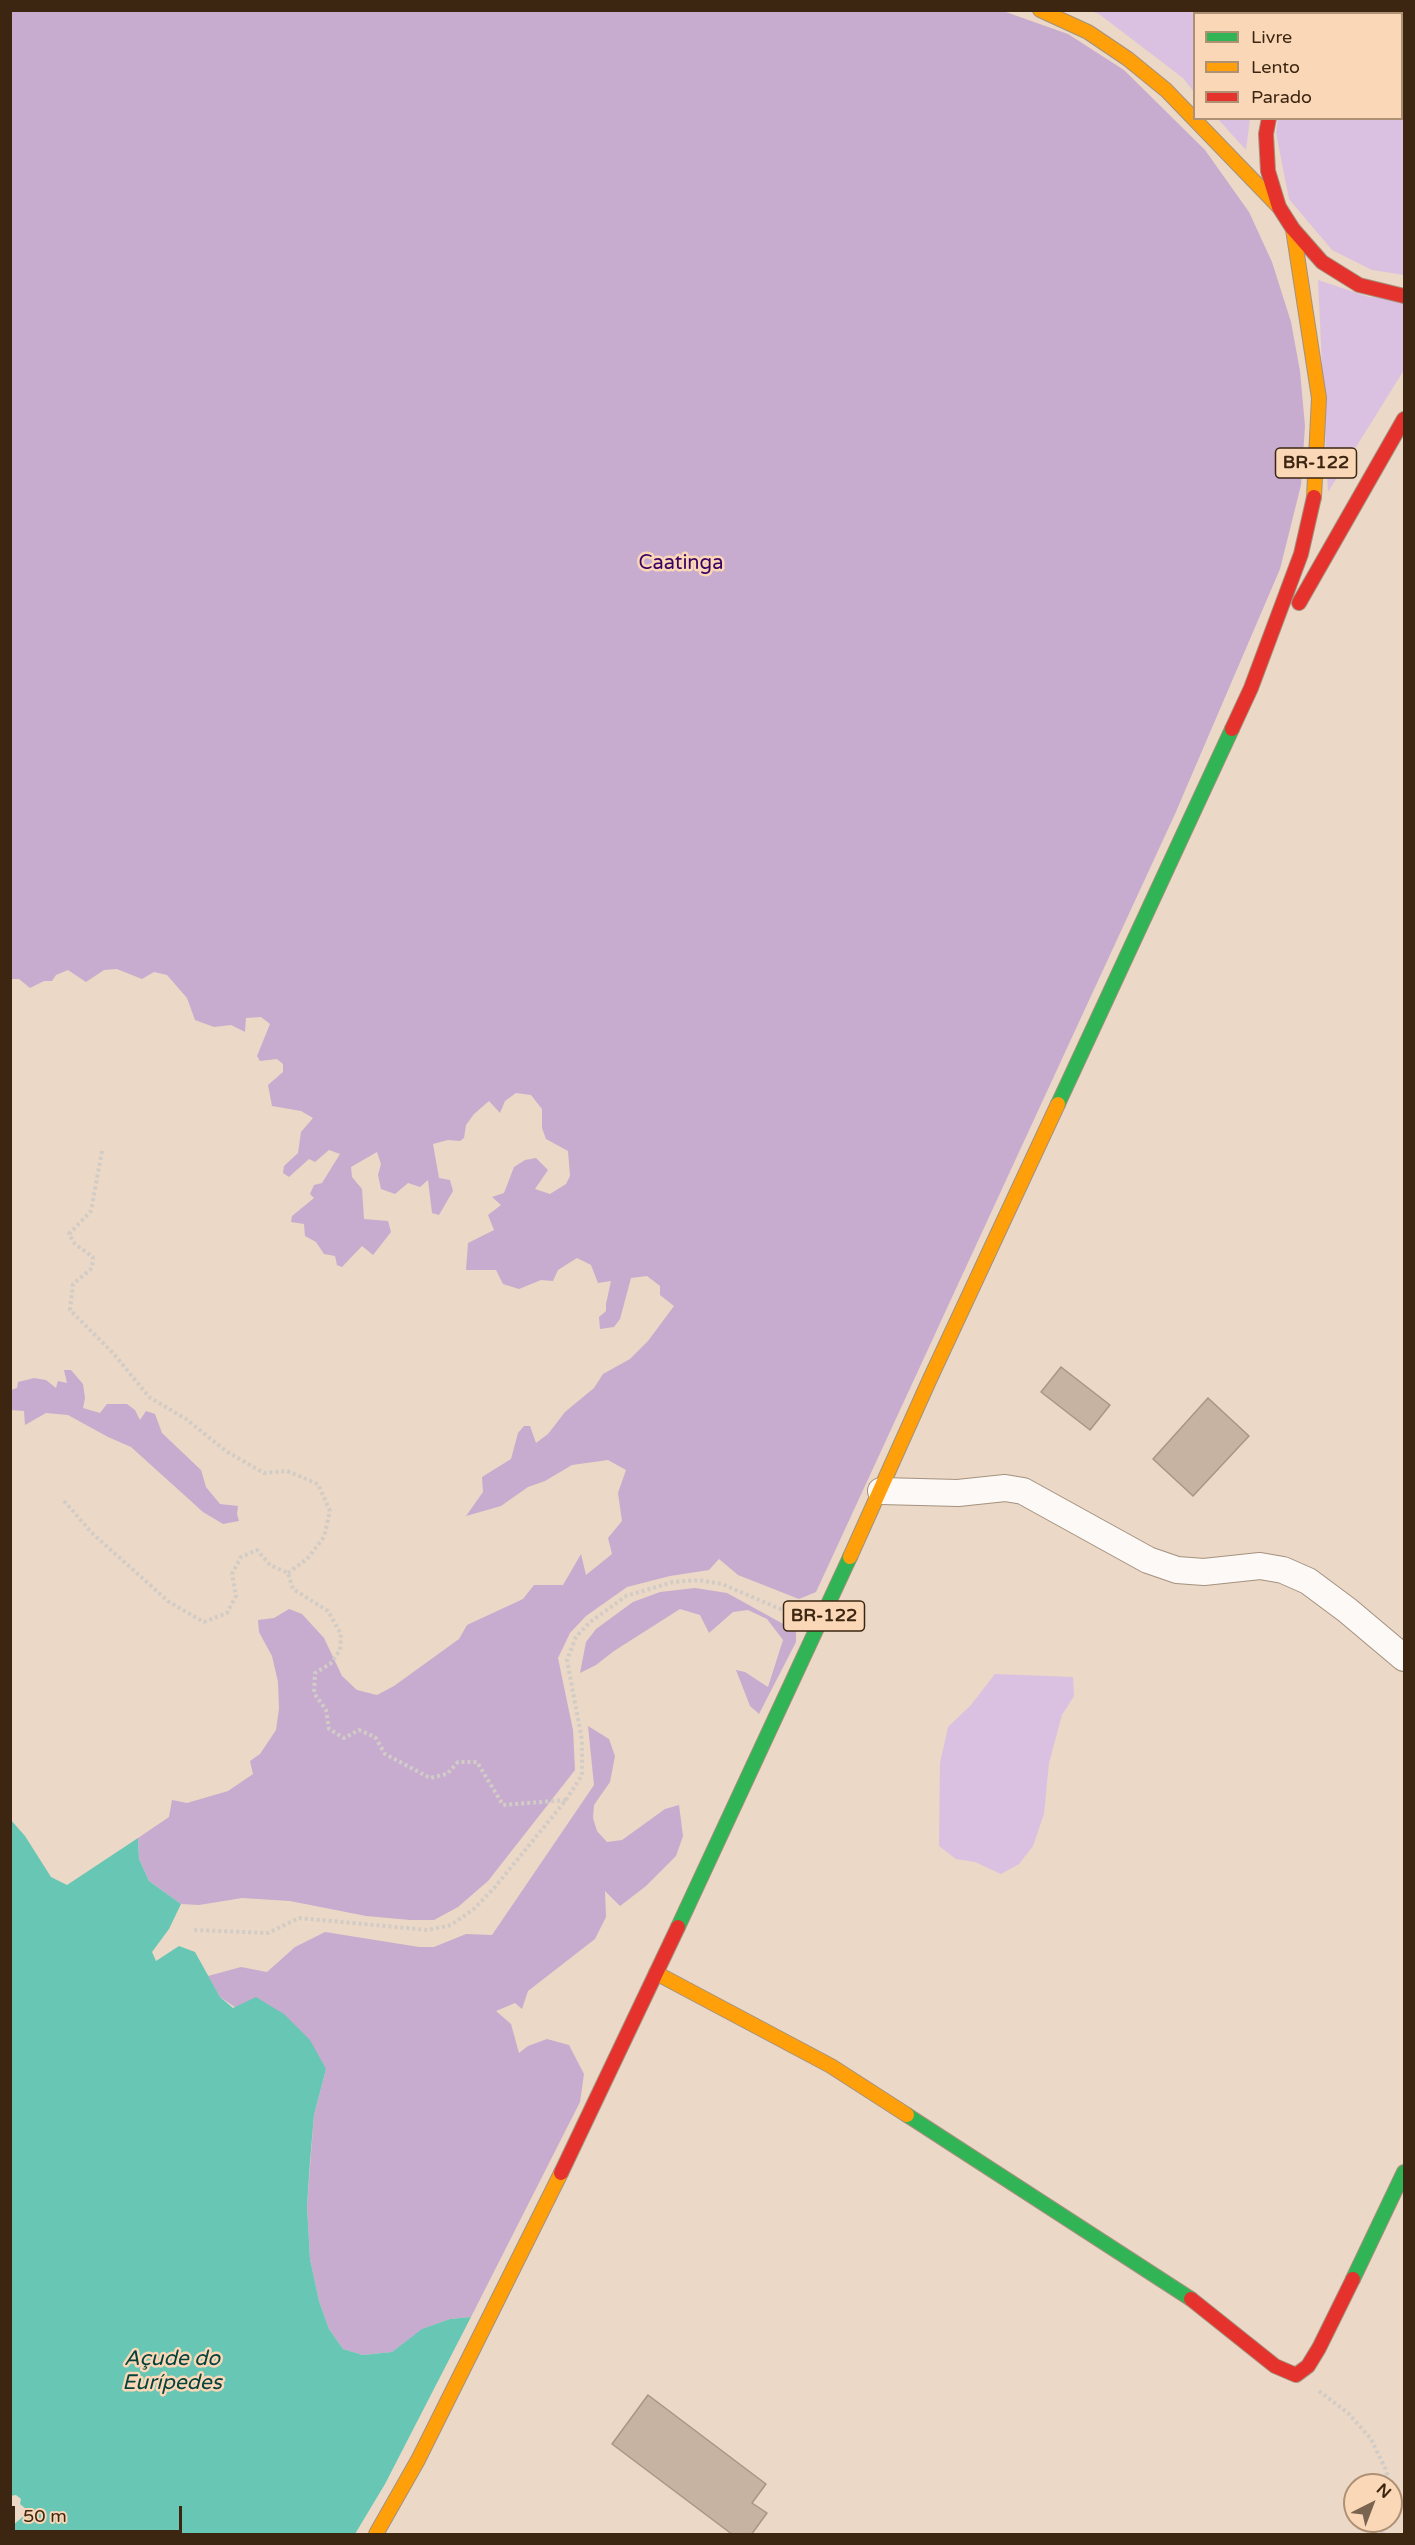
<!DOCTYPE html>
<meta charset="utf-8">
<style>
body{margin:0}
#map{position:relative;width:1415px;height:2545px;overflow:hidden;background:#ebd8c6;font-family:"Varela Round",sans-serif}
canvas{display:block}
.frame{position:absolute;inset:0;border:12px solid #3d2611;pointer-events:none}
.legend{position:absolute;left:1193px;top:12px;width:210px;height:108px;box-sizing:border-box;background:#fad7b7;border:2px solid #ae9075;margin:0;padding:8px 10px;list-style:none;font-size:18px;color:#3d2611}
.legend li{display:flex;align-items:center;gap:12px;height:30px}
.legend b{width:30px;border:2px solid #ae9075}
.north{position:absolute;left:1343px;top:2473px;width:60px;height:60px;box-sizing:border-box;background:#fad7b7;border:2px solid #ae9075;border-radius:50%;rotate:42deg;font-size:16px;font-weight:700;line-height:24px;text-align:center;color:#3d2611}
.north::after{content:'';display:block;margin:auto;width:21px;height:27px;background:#7a6450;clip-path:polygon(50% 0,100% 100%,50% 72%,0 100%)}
.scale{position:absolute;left:12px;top:2506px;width:170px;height:27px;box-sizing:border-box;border:3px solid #3d2611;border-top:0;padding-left:8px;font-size:18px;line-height:21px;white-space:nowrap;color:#3d2611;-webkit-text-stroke:4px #fad7b7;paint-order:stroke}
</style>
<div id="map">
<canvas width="1415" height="2545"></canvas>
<div class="frame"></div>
<ul class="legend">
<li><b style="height:8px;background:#30b455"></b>Livre</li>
<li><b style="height:8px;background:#ff9f0a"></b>Lento</li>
<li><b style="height:8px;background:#e5322d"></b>Parado</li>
</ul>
<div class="north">N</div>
<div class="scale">50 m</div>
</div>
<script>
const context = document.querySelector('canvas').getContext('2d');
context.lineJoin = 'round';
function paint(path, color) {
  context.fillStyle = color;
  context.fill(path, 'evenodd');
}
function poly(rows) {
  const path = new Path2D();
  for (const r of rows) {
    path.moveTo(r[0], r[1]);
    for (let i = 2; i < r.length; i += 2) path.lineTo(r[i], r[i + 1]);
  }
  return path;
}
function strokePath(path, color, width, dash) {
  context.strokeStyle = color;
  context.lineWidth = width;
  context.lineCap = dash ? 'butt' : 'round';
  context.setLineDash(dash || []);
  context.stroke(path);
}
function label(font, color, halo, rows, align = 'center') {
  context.font = font + ' "Varela Round",sans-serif';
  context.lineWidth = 5;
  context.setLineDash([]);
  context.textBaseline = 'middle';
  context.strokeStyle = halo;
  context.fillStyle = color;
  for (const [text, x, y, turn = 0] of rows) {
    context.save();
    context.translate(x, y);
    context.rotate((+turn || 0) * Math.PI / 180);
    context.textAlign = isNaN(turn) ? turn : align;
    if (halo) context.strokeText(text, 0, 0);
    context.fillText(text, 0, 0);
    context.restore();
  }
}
const green = poly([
 [1091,11,1302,11,1299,14,1194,14,1194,92,1183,78,1099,14],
 [1371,11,1404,11,1404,275,1372,270,1332,250,1289,199,1276,133,1278,119,1402,118,1402,14,1361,13],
 [1218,119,1250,119,1246,150],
 [1318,280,1369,297,1404,298,1404,370,1328,492],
 [995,1674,1073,1677,1074,1696,1062,1715,1049,1763,1044,1814,1033,1846,1019,1864,1001,1874,975,1862,956,1859,939,1846,940,1763,948,1727,971,1705]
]);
const forest = poly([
 [11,11,1003,11,1068,34,1124,70,1205,150,1249,212,1272,262,1291,322,1300,371,1305,426,1301,485,1280,569,1175,814,816,1592,799,1599,738,1575,719,1559,709,1570,670,1576,627,1587,586,1616,570,1633,558,1658,573,1730,575,1770,488,1881,458,1907,434,1920,410,1920,366,1916,290,1901,242,1898,199,1905,181,1904,149,1881,139,1859,138,1838,169,1817,172,1800,187,1803,228,1791,253,1774,250,1761,260,1754,276,1730,279,1708,278,1682,272,1656,259,1632,258,1620,274,1618,289,1609,302,1614,324,1638,342,1676,357,1690,377,1695,394,1686,459,1639,467,1625,523,1599,534,1585,563,1585,581,1554,586,1575,612,1554,608,1538,622,1521,618,1493,626,1470,608,1460,572,1465,545,1481,528,1487,501,1506,466,1516,483,1492,482,1477,511,1459,518,1433,524,1426,530,1426,536,1443,548,1434,565,1412,594,1388,603,1374,630,1359,648,1341,674,1306,660,1295,660,1286,647,1276,631,1278,620,1319,614,1327,600,1329,599,1317,606,1311,606,1304,611,1281,598,1283,591,1265,577,1258,558,1270,553,1281,541,1280,519,1289,503,1284,496,1270,466,1270,468,1243,494,1230,488,1215,501,1205,492,1197,504,1193,514,1167,525,1160,536,1158,548,1170,535,1189,550,1194,566,1184,570,1176,568,1151,546,1139,542,1128,542,1109,531,1095,516,1093,505,1101,500,1113,489,1101,474,1114,466,1125,464,1138,460,1141,448,1140,433,1144,439,1178,450,1180,453,1191,439,1215,432,1213,428,1180,420,1187,408,1183,395,1194,381,1189,378,1175,381,1164,377,1152,351,1167,352,1177,362,1189,364,1219,388,1221,391,1232,373,1255,362,1246,342,1267,337,1265,335,1256,324,1254,316,1242,305,1236,304,1224,291,1222,292,1216,314,1198,310,1194,314,1185,322,1183,340,1154,329,1150,315,1162,309,1159,289,1177,283,1173,284,1166,298,1153,301,1132,313,1118,301,1111,272,1106,268,1085,283,1072,283,1064,277,1059,260,1061,257,1056,270,1024,261,1017,246,1018,245,1032,231,1025,214,1027,195,1020,187,998,167,975,154,972,142,979,117,969,104,970,86,982,68,970,56,975,52,981,44,981,30,988,19,979,11,979],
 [64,1370,71,1370,83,1384,85,1398,83,1408,100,1413,107,1404,127,1404,135,1410,140,1420,146,1411,155,1414,162,1433,201,1470,206,1487,220,1504,238,1506,237,1514,239,1521,223,1524,203,1512,131,1447,108,1437,68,1415,46,1413,25,1425,24,1411,11,1410,11,1390,17,1388,18,1382,34,1378,46,1380,56,1388,58,1381,67,1383],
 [695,1588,727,1593,796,1631,796,1642,759,1714,750,1706,736,1670,745,1672,768,1687,783,1640,767,1619,748,1610,733,1612,709,1633,700,1615,680,1609,614,1651,596,1665,580,1673,586,1642,596,1629,633,1602,660,1592],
 [588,1726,609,1739,615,1756,610,1782,594,1805,593,1818,597,1831,607,1842,622,1840,665,1809,679,1805,683,1836,676,1856,646,1886,620,1906,605,1891,606,1917,595,1939,528,1991,522,2009,515,2003,496,2011,511,2024,519,2053,528,2046,547,2039,569,2045,584,2074,580,2102,471,2317,450,2319,423,2329,392,2352,363,2355,343,2349,329,2329,319,2301,310,2259,307,2206,314,2115,326,2069,220,1997,208,1976,241,1967,267,1972,295,1947,325,1932,419,1947,434,1947,466,1934,492,1935,594,1785]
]);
const water = poly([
 [10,1819,25,1836,51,1877,67,1885,138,1838,139,1859,149,1881,181,1904,169,1929,152,1952,156,1961,179,1946,195,1952,220,1997,233,2008,256,1997,284,2014,310,2040,326,2069,314,2115,310,2162,307,2206,310,2259,319,2301,329,2329,343,2349,363,2355,392,2352,422,2329,450,2319,471,2317,385,2484,355,2534,11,2534,11,2527,27,2513,26,2509,20,2504,21,2499,16,2495,10,2496]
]);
const building = poly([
 [1061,1367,1110,1405,1090,1430,1041,1392,1061,1367],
 [1208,1398,1249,1436,1193,1496,1153,1459,1208,1398],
 [648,2395,766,2484,752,2503,767,2513,751,2535,733,2535,612,2444,648,2395]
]);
const path = poly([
 [102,1151,91,1211,69,1234,75,1244,93,1257,92,1268,73,1284,70,1310,114,1354,149,1397,186,1419,226,1451,264,1473,287,1471,318,1484,330,1511,324,1537,307,1559,288,1573],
 [64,1501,92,1533,169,1602,204,1622,227,1613,236,1596,232,1574,241,1557,257,1550,270,1565,288,1573,293,1589,328,1611,341,1634,340,1650,334,1659,330,1664,315,1673,314,1693,326,1710,329,1729,344,1738,359,1730,375,1737,385,1754,430,1778,447,1774,458,1762,477,1762,503,1805,566,1800,495,1887,475,1908,451,1925,428,1930,299,1918,268,1933,194,1930],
 [566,1800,582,1775,582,1740,567,1660,576,1637,590,1622,626,1596,673,1582,699,1580,722,1584,794,1615],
 [1319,2391,1348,2413,1371,2439,1386,2470,1390,2485],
 [1391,2488,1391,2506],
 [1382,2534,1386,2521]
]);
const street = poly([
 [881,1491,958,1493,1005,1488,1023,1491,1148,1560,1177,1570,1204,1572,1260,1566,1283,1570,1308,1581,1347,1610,1404,1658]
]);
const fast = poly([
 [1339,14,1345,10],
 [1058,1104,1232,729],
 [678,1927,850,1557],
 [907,2115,1191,2299],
 [1353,2279,1404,2172]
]);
const slow = poly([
 [1040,10,1088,32,1128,59,1166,90,1279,207],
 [1293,229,1319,398,1314,497],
 [850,1557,929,1381,1058,1104],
 [656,1973,831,2066,907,2115],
 [376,2534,418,2460,561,2173]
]);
const jam = poly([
 [1269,118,1266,134,1268,171,1279,207,1293,229,1322,262,1359,285,1404,296],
 [1299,603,1404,419],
 [1232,729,1251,688,1301,554,1314,497],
 [561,2173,678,1927],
 [1191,2299,1275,2366,1296,2375,1308,2366,1319,2348,1353,2279]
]);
const shields = [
 [1316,463,81],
 [824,1616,81]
];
const shieldNames = [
 ["BR-122",1316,463],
 ["BR-122",824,1616]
];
const parkNames = [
 ["Caatinga",681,564]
];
const waterNames = [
 ["Açude do",172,2359],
 ["Eurípedes",172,2383]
];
paint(green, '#dac1e1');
paint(forest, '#c7accf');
paint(water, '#68c6b5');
paint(building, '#c6b3a1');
strokePath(building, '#a89583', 1.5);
strokePath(street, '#a4917e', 28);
strokePath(fast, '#a4917e', 16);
strokePath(slow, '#a4917e', 16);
strokePath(jam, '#a4917e', 16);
strokePath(path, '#d2ccc6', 4, [3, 3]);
strokePath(street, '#fcf9f6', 26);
strokePath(fast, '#30b455', 14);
strokePath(slow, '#ff9f0a', 14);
strokePath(jam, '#e5322d', 14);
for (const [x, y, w] of shields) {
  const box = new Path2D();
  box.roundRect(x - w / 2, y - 15, w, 30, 4.5);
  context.fillStyle = '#fad7b7';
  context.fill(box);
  strokePath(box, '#3d2611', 1.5);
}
label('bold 18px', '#3d2611', null, shieldNames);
label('20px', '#3c0365', '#fad7b7', parkNames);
label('italic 21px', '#04433c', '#fad7b7', waterNames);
</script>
